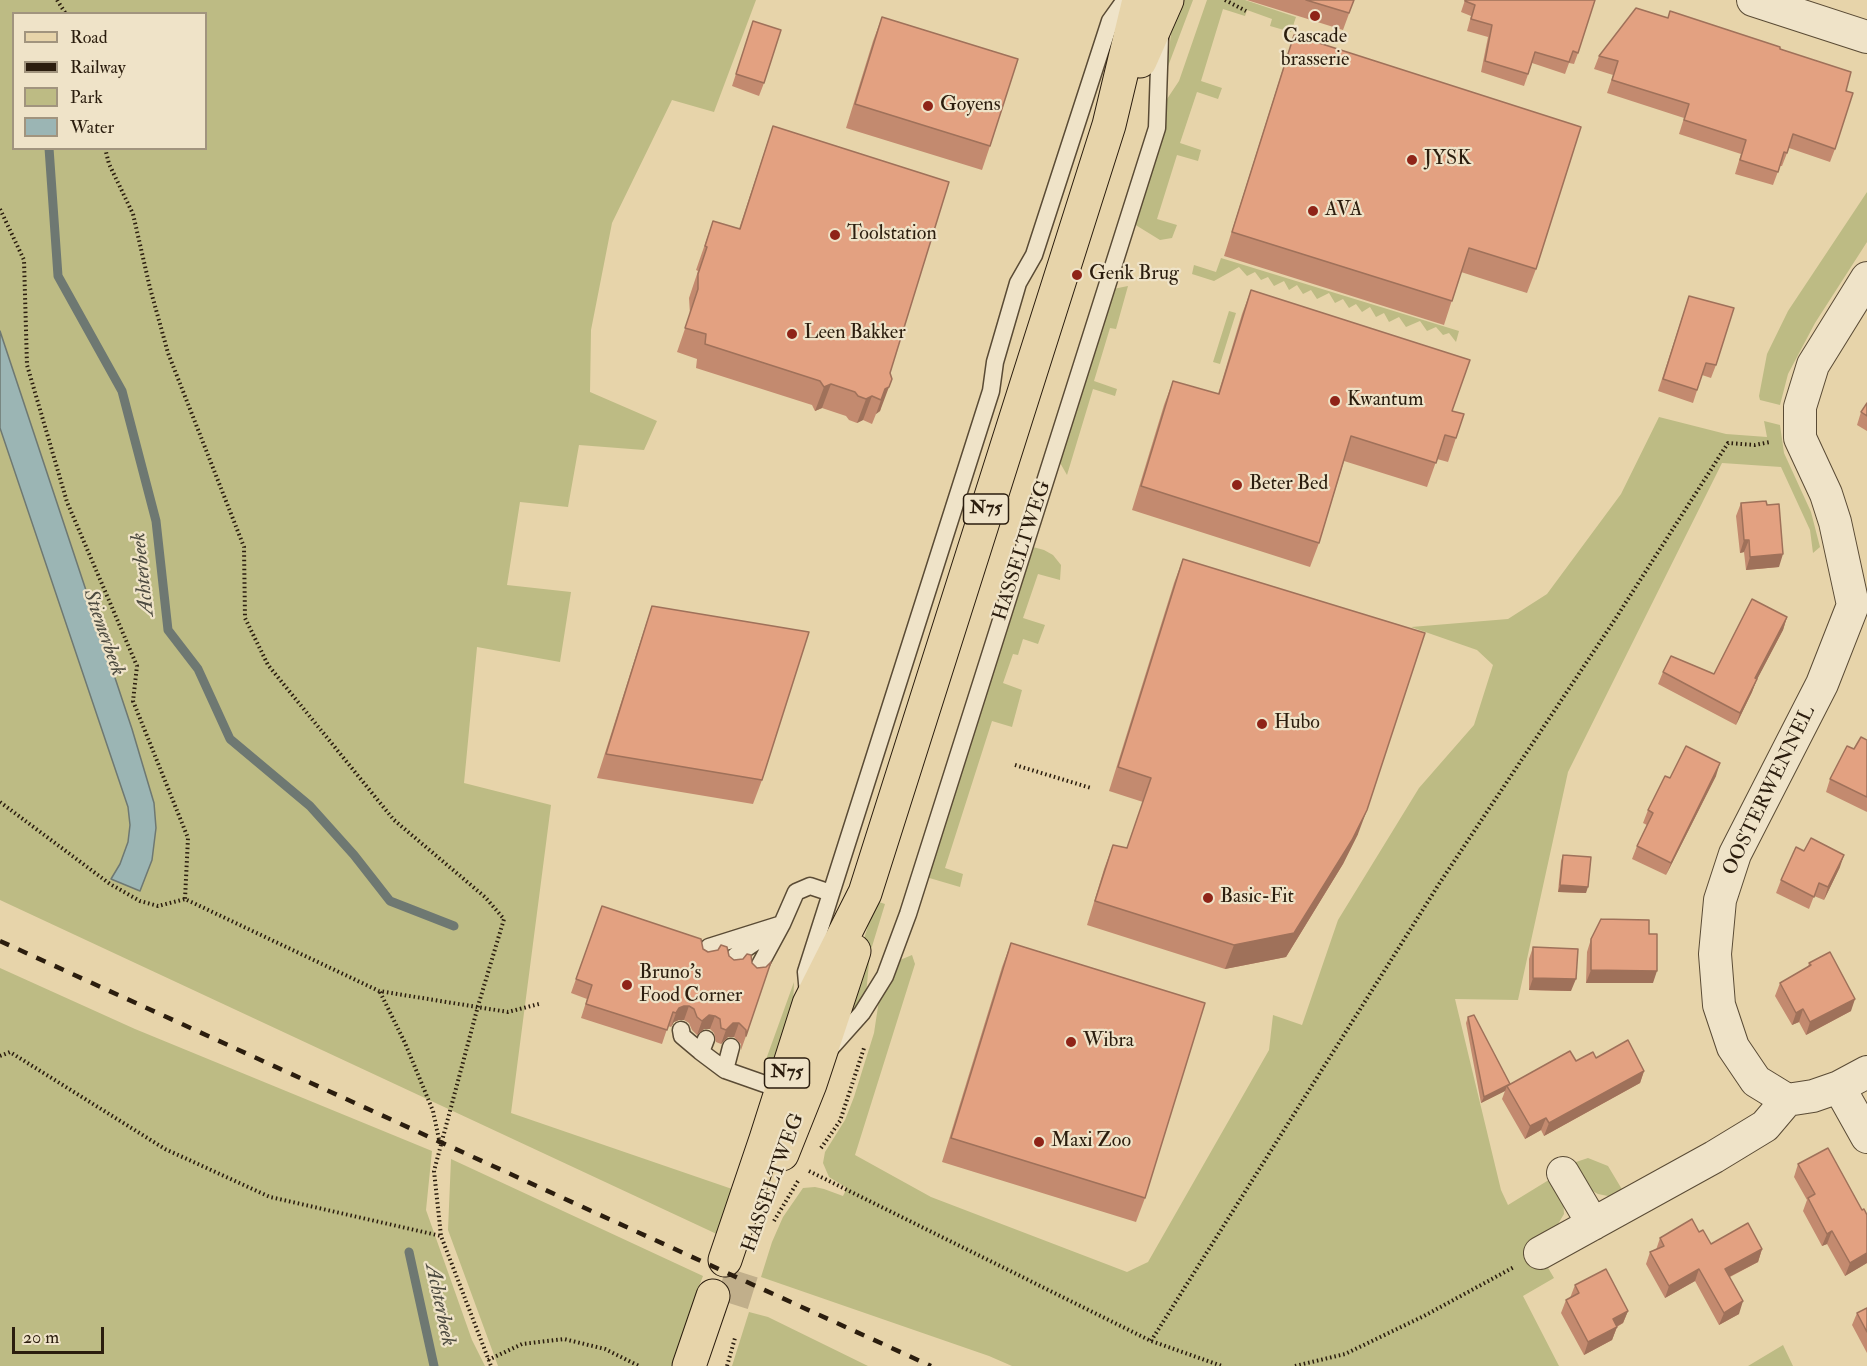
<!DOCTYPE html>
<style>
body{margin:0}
#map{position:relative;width:1867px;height:1366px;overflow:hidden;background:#e7d4aa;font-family:"IM FELL Double Pica",serif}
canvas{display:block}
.legend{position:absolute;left:12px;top:12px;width:195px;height:138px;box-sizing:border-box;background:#efe3c8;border:2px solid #a1947e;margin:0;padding:8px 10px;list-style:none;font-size:18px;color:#2b1d0e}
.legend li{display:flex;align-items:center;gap:12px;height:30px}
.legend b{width:30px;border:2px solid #a1947e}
.scale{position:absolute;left:12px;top:1327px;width:92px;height:27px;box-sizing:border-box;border:3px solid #2b1d0e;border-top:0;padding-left:8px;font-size:18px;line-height:21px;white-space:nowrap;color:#2b1d0e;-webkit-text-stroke:4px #efe3c8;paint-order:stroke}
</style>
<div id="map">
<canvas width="1867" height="1366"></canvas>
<ul class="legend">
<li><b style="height:8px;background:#e7d4aa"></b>Road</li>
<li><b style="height:8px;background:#2b1d0e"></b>Railway</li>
<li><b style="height:16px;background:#bdbb84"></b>Park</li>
<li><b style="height:16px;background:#9bb5b4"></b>Water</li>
</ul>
<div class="scale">20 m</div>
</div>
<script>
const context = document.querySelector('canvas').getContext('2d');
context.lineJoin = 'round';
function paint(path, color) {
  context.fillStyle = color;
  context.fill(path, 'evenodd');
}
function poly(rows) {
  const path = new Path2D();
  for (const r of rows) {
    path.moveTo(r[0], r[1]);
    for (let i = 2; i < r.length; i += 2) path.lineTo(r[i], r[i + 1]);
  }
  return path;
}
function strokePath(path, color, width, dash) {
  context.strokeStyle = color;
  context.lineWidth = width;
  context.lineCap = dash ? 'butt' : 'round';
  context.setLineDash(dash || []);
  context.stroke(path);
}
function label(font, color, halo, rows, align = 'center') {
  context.font = font + ' "IM FELL Double Pica",serif';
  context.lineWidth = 4.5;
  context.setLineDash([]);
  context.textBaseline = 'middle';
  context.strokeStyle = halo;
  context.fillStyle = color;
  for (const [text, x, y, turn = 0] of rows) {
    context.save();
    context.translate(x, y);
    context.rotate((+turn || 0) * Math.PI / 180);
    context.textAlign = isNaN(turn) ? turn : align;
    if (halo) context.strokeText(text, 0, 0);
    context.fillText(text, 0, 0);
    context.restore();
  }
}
const green = poly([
 [0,0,756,0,714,112,672,100,612,223,591,330,590,392,657,421,644,450,579,445,568,507,520,502,507,585,571,592,560,662,477,647,464,783,551,805,511,1113,735,1190,721,1236,0,900],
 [14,14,206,14,206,148,14,148],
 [1178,0,1193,0,1167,69,1173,15],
 [1207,0,1245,0,1296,17,1291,32,1270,26,1272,19,1247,10,1245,16,1223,9,1201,81,1222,88,1218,99,1197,92,1180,143,1201,150,1198,161,1177,155,1157,219,1177,225,1172,238,1160,240,1134,224,1165,102,1179,81],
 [1867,192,1867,242,1815,323,1788,374,1780,405,1760,400,1759,396,1767,354,1788,311],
 [1221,258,1459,331,1456,342,1449,333,1443,335,1436,327,1427,331,1420,321,1406,327,1399,317,1389,322,1384,313,1376,317,1370,307,1362,312,1356,304,1349,308,1343,299,1335,303,1329,293,1317,299,1311,290,1303,294,1297,285,1289,290,1284,281,1274,286,1268,277,1261,280,1255,272,1247,276,1239,267,1214,281,1192,274,1194,265,1216,272],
 [1128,286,1116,329,1110,328,1094,381,1117,389,1115,396,1093,389,1067,475,1059,461,1113,289],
 [1229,311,1236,313,1220,364,1213,362],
 [1659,417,1726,434,1767,437,1764,421,1780,425,1784,453,1811,512,1820,547,1813,553,1810,530,1781,467,1722,463,1568,772,1518,1000,1455,999,1501,1190,1508,1205,1552,1178,1563,1198,1564,1214,1558,1224,1549,1233,1533,1242,1554,1278,1523,1296,1559,1366,1012,1366,989,1356,761,1277,772,1242,783,1217,803,1188,815,1187,824,1189,843,1196,847,1188,829,1177,823,1163,825,1152,845,1120,854,1097,874,1033,879,1000,892,982,900,960,912,955,915,964,855,1155,931,1197,1127,1272,1148,1262,1269,1050,1273,1015,1302,1025,1338,920,1419,788,1474,725,1493,665,1477,650,1411,627,1508,619,1547,594,1621,494],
 [1033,547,1044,550,1053,555,1061,565,1060,580,1038,574,1023,618,1045,625,1038,644,1023,639,1018,655,1013,654,1003,683,1022,690,1012,727,992,721,945,868,963,874,960,887,926,877],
 [876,901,885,904,870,953,866,994,854,1014,836,1026],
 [0,968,135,1029,432,1151,426,1210,472,1340,485,1366,0,1366],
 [794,982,792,1031,773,1068,764,1065],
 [1588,1158,1608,1166,1623,1191,1618,1194,1608,1196,1598,1194,1589,1189,1573,1163],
 [451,1159,703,1276,696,1294,704,1298,680,1366,498,1366,448,1230],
 [749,1312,768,1317,868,1366,732,1366],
 [1783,1345,1793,1366,1748,1366]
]);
const water = poly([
 [0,331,132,729,154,803,156,828,152,860,140,891,111,879,120,864,128,842,130,825,128,807,0,428,0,331]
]);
const stream = poly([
 [49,148,58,276,122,391,156,521,168,630,198,669,230,739,310,806,354,855,390,901,454,926],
 [409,1252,434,1366]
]);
const primaryTunnel = poly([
 [732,1304,743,1269]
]);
const path = poly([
 [57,0,66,14],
 [1225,0,1246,11],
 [105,148,109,164,133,214,150,288,168,353,244,547,245,618,268,665,394,820,485,897,504,919,478,1006,434,1171,441,1236,491,1366],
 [0,209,24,260,27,365,67,502,137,666,133,701,188,838,185,899],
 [1015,765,1091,788],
 [0,802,110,884,140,901,158,906,185,899,379,991,508,1012,539,1004],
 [380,992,405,1043,433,1111,440,1144],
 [0,1056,10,1052,165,1149,270,1197,441,1236],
 [821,1148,840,1121,864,1048],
 [809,1171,1151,1341,1222,1366],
 [774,1221,798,1181],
 [1151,1341,1439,884,1612,624,1728,443,1755,445,1770,442],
 [488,1360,522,1344,564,1339,605,1349,639,1366],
 [727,1366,735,1338],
 [1295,1366,1345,1354,1424,1316,1514,1267]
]);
const lane = poly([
 [706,956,709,947,782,924],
 [732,964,735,956,766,935],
 [756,972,782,924,796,892,810,886,831,893],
 [808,994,806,972,991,391,995,362,1018,283,1034,255,1110,21,1125,0],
 [681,1030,682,1036,701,1052],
 [706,1039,701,1052,725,1070],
 [731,1047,725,1070,782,1090],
 [829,1050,862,1013,885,976,908,914,1157,128,1160,37]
]);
const street = poly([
 [1753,0,1867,37],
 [1867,278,1813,365,1800,407,1800,438,1826,494,1835,522,1853,605,1822,684,1735,854,1720,900,1715,954,1719,1005,1733,1047,1756,1081,1787,1100,1813,1096,1839,1087,1867,1072],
 [1839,1087,1867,1137],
 [1563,1173,1593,1224],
 [1540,1253,1714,1157,1765,1126,1787,1100]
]);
const primary = poly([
 [1140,61,1167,0],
 [782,1154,810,1084,854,951],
 [725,1260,766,1139,809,1004,865,893,1109,125,1139,0],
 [689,1366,713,1296]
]);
const rail = poly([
 [0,941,931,1366]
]);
const wall = poly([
 [1247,0,1354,0,1343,30],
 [1465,0,1578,53,1574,64,1569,63,1565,74,1532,63,1524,86,1481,72,1488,37,1467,31,1471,16,1461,12],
 [882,17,990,146,982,170,846,128,873,41],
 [1668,18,1780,49,1846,91,1835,149,1830,162,1789,148,1782,166,1780,166,1773,185,1735,174,1741,154,1679,134,1684,118,1607,93,1613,75,1594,69,1599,56],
 [749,34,764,83,759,96,732,86],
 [1294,35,1536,269,1527,293,1461,272,1444,325,1224,256,1286,59],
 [773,126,890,373,880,411,876,414,872,424,863,420,857,423,849,420,846,416,822,408,815,411,812,405,696,368,697,359,677,352,690,314,689,298,698,271,696,270,713,221,739,229],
 [1251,290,1452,411,1456,438,1448,462,1437,459,1427,487,1344,461,1319,543,1310,567,1132,510,1164,405,1173,381,1218,394,1242,314],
 [1689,296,1716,365,1711,378,1702,375,1693,403,1658,391],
 [1867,403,1867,431,1857,425,1861,412],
 [1741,503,1779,567,1746,570,1744,552,1740,553,1736,516],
 [1183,559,1358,834,1343,864,1286,957,1225,969,1087,925,1104,869,1113,845,1127,848,1143,802,1109,791,1174,583],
 [652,606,762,780,753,804,597,778,644,630],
 [1787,617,1783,630,1757,679,1752,692,1736,725,1658,684,1663,672,1714,674],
 [1867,740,1867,812,1826,792,1830,779,1854,749],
 [1716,776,1666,875,1632,859,1637,846,1647,825,1643,823,1648,810,1670,778],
 [1563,855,1586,893,1558,892,1561,861],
 [1840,867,1824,900,1814,896,1809,909,1776,893,1781,880],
 [602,906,703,949,708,952,729,956,734,960,743,959,746,1036,741,1050,741,1044,734,1037,728,1037,721,1044,716,1042,714,1033,710,1029,704,1029,697,1035,692,1030,689,1023,684,1020,679,1020,674,1022,671,1027,668,1026,662,1044,581,1018,587,999,571,993],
 [1649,934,1653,983,1586,983,1587,952,1591,939],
 [1011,943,1145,1198,1136,1222,942,1162,1002,967],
 [1533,947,1571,991,1529,990,1529,959],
 [1809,963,1851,1011,1806,1035,1799,1022,1792,1025,1775,996,1780,983,1808,967],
 [1468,1017,1510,1085,1576,1061,1596,1058,1644,1071,1640,1083,1544,1136,1541,1130,1525,1139,1502,1099,1505,1091,1481,1103,1466,1023],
 [1798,1164,1867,1263,1845,1276,1827,1244,1822,1246,1803,1211,1807,1200,1794,1177],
 [1699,1232,1711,1244,1762,1249,1758,1262,1730,1277,1739,1314,1719,1325,1695,1281,1665,1298,1646,1264,1650,1252,1656,1250,1660,1238],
 [1575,1285,1628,1311,1623,1323,1617,1327,1612,1340,1584,1355,1561,1313,1566,1300,1570,1298],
 [1867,1308,1867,1353,1852,1325,1857,1313]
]);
const shadedWall = poly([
 [892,379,880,411,876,414,885,389],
 [831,384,822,408,815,411,824,387],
 [872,396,863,420,857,423,866,399],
 [1744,540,1749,540,1744,552,1740,553],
 [1783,554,1779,567,1746,570,1750,557],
 [1787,617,1783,630,1751,691,1755,678],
 [1757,679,1752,692,1736,725,1740,713],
 [1720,763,1716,776,1666,875,1671,863],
 [1367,810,1358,834,1343,864,1286,957,1225,969,1234,945],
 [1844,855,1840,867,1824,900,1828,887],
 [1560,885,1588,887,1586,893,1558,892],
 [1591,970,1657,971,1653,983,1586,983],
 [1533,978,1576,979,1571,991,1529,990],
 [1855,999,1851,1011,1806,1035,1810,1022],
 [684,1006,689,1006,684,1020,679,1020,674,1022,671,1027,676,1013,679,1008],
 [1803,1009,1799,1022,1792,1025,1796,1013],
 [709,1015,715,1016,710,1029,704,1029,697,1035,702,1021],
 [733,1023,739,1023,734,1037,728,1037,721,1044,726,1030],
 [1644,1071,1640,1083,1544,1136,1549,1123],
 [1510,1084,1508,1089,1507,1086,1505,1091,1481,1103,1484,1097],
 [1546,1118,1541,1130,1525,1139,1530,1126],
 [1832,1231,1827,1244,1822,1246,1827,1234],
 [1762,1249,1758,1262,1721,1281,1725,1269],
 [1867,1253,1867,1263,1845,1276,1850,1263],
 [1699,1269,1695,1281,1665,1298,1669,1286],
 [1743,1301,1739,1314,1719,1325,1724,1313],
 [1628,1311,1623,1323,1608,1331,1613,1319],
 [1617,1327,1612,1340,1584,1355,1588,1342]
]);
const building = poly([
 [1306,0,1354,0,1349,13,1306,0],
 [1465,0,1595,0,1578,53,1573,51,1569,62,1535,52,1528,74,1485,61,1492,25,1471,19,1475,5,1465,1,1465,0],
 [1636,8,1668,18,1670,11,1780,47,1780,49,1851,72,1846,91,1853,93,1835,149,1793,134,1787,153,1784,152,1778,172,1740,160,1746,140,1684,120,1689,104,1612,80,1618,61,1599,56,1636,8],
 [882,17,1018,59,990,146,855,104,882,17],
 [753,21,781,30,764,83,736,74,753,21],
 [1294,35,1581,127,1536,269,1469,248,1452,301,1232,232,1294,35],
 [773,126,949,182,890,373,892,379,889,387,885,389,881,400,872,396,866,399,858,396,855,392,831,384,824,387,820,381,705,344,706,334,685,328,698,289,698,274,707,247,705,246,713,221,740,229,773,126],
 [1251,290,1470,360,1452,411,1464,414,1456,438,1445,435,1436,463,1351,436,1319,543,1141,486,1173,381,1219,394,1251,290],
 [1689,296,1734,308,1716,365,1706,363,1697,390,1663,379,1689,296],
 [1867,403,1867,416,1861,412,1867,403],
 [1766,501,1767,505,1779,504,1783,554,1750,557,1749,540,1744,540,1741,503,1766,501],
 [1183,559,1425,633,1367,810,1352,840,1294,933,1234,945,1095,901,1113,845,1127,848,1151,778,1118,767,1183,559],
 [1752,599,1787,617,1755,678,1757,679,1740,713,1663,672,1671,656,1714,674,1752,599],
 [652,606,809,632,762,780,606,754,652,606],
 [1861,737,1867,740,1867,797,1830,779,1847,746,1854,749,1861,737],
 [1686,746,1720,763,1671,863,1637,846,1653,813,1648,810,1665,776,1670,778,1686,746],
 [1811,838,1844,855,1828,887,1819,883,1814,897,1781,880,1796,847,1804,851,1811,838],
 [1563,855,1591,857,1588,887,1560,885,1563,855],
 [602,906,701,939,703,949,708,952,718,950,721,945,727,947,729,956,734,960,743,959,747,954,751,955,752,963,757,968,766,967,771,962,746,1036,746,1030,739,1023,733,1023,726,1030,721,1028,720,1019,715,1016,709,1015,702,1021,697,1017,694,1009,689,1006,684,1006,679,1008,676,1013,673,1012,667,1030,586,1004,592,985,576,979,602,906],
 [1601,919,1649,920,1649,934,1657,934,1657,971,1591,970,1591,939,1601,919],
 [1011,943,1205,1003,1145,1198,951,1138,1011,943],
 [1533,947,1578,949,1576,979,1533,978,1533,947],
 [1830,952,1855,999,1810,1022,1803,1009,1796,1013,1780,983,1811,965,1809,963,1830,952],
 [1474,1015,1510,1084,1484,1097,1468,1017,1474,1015],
 [1628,1040,1644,1071,1549,1123,1546,1118,1530,1126,1507,1086,1570,1051,1576,1061,1593,1052,1596,1058,1628,1040],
 [1828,1148,1862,1210,1864,1209,1867,1215,1867,1253,1850,1263,1832,1231,1827,1234,1808,1198,1815,1194,1798,1164,1828,1148],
 [1692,1219,1699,1232,1703,1230,1711,1244,1748,1223,1762,1249,1725,1269,1743,1301,1724,1313,1699,1269,1669,1286,1650,1252,1664,1246,1660,1238,1692,1219],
 [1606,1269,1628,1311,1613,1319,1617,1327,1588,1342,1566,1300,1579,1293,1575,1285,1606,1269],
 [1867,1308,1867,1332,1857,1313,1867,1308]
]);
const markers = [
 [1315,16,6,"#8f2418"],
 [928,106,6,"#8f2418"],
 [1412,160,6,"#8f2418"],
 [1313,211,6,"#8f2418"],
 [835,235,6,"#8f2418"],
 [1077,275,6,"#8f2418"],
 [792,334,6,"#8f2418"],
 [1335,401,6,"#8f2418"],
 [1237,485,6,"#8f2418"],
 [1262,724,6,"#8f2418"],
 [1208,898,6,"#8f2418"],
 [627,985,6,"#8f2418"],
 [1071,1042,6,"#8f2418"],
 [1039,1142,6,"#8f2418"]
];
const shields = [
 [986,509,45],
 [787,1073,45]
];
const shieldNames = [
 ["N75",986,509],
 ["N75",787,1073]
];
const poiNames = [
 ["Cascade",1315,38,"center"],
 ["brasserie",1315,61,"center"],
 ["Goyens",940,106],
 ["JYSK",1424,160],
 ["AVA",1325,211],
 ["Toolstation",847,235],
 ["Genk Brug",1089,275],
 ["Leen Bakker",804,334],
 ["Kwantum",1347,401],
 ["Beter Bed",1249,485],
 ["Hubo",1274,724],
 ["Basic-Fit",1220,898],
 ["Bruno's",639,974],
 ["Food Corner",639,997],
 ["Wibra",1083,1042],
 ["Maxi Zoo",1051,1142]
];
const streetNames = [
 ["HASSELTWEG",1023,551,-72],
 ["OOSTERWENNEL",1770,791,-64],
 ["HASSELTWEG",774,1183,-70]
];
const waterNames = [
 ["Achterbeek",144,574,-96],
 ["Stiemerbeek",103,633,71],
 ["Achterbeek",439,1305,78]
];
paint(green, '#bdbb84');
paint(water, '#9bb5b4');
strokePath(water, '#6e7872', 1.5);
strokePath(stream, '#6e7872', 9);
strokePath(primaryTunnel, '#c1af8b', 33, [33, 16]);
strokePath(lane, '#5a4b35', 19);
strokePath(street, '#5a4b35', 34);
strokePath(primary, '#2b1d0e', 35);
strokePath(path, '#2b1d0e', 4, [1.5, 3]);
strokePath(lane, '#efe3c8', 16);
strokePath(street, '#efe3c8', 32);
strokePath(primary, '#e7d4aa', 33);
strokePath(rail, '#2b1d0e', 4.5, [10, 10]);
paint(wall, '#c38a6f');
paint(shadedWall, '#9f715a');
paint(building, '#e3a181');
strokePath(building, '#9f715a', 1.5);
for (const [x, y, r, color] of markers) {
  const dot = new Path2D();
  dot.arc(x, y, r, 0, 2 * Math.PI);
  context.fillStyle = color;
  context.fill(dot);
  strokePath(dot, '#efe3c8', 2);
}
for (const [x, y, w] of shields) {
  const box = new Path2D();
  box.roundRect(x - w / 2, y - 15, w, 30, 4.5);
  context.fillStyle = '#efe3c8';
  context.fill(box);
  strokePath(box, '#2b1d0e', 1.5);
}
label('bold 18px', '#2b1d0e', null, shieldNames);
label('20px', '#2b1d0e', '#efe3c8', poiNames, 'left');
label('20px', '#2b1d0e', '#efe3c8', streetNames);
label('italic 21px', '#4d4b40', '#efe3c8', waterNames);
</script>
